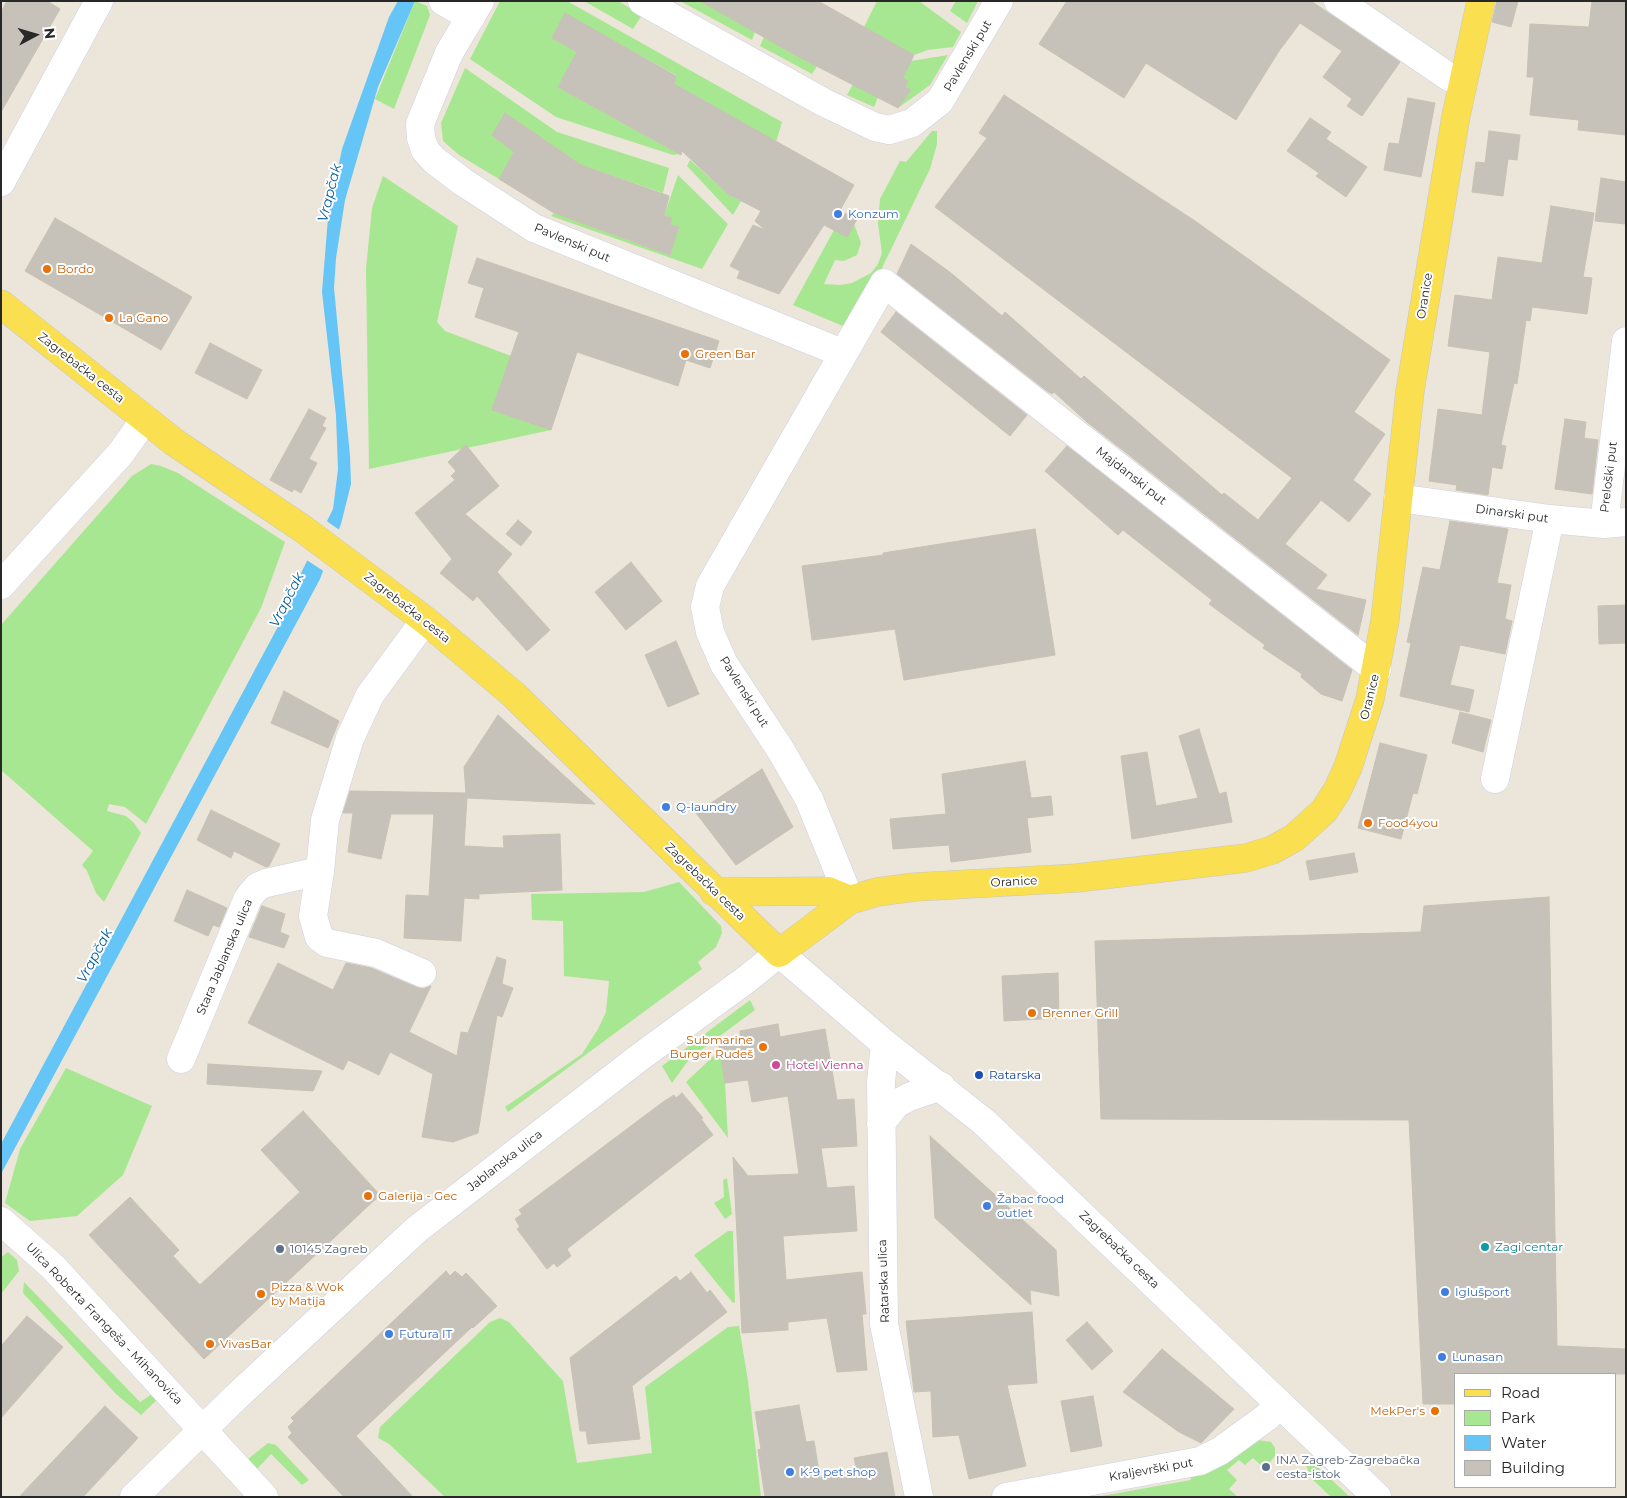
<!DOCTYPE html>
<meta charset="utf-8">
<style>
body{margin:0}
#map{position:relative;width:1627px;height:1498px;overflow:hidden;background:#ece5d9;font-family:Montserrat,sans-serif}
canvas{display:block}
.frame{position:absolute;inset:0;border:2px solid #282828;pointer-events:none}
.legend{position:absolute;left:1454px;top:1373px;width:162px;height:115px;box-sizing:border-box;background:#fff;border:1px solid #a9a9a9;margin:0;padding:6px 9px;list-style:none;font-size:15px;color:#282828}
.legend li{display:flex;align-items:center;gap:10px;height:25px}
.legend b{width:25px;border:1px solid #a9a9a9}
.north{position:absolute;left:10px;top:10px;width:50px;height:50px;-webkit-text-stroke:4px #fff;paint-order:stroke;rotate:84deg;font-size:14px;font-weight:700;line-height:20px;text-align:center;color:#282828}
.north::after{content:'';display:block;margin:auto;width:18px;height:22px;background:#282828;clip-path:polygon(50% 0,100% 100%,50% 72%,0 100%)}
</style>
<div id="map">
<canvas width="1627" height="1498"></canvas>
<div class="frame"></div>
<ul class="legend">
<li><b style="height:6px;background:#fadf50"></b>Road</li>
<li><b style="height:14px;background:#a8e791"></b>Park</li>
<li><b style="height:14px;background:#64c5f6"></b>Water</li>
<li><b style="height:14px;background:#c7c2b9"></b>Building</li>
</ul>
<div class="north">N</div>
</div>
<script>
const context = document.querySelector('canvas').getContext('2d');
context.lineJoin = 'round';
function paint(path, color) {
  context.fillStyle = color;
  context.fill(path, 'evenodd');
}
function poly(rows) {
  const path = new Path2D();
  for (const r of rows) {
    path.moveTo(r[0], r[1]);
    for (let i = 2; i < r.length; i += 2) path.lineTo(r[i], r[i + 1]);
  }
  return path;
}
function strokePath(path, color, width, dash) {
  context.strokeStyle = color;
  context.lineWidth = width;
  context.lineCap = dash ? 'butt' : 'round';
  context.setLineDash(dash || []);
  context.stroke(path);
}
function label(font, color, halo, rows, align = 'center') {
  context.font = font + ' Montserrat,sans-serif';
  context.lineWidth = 4;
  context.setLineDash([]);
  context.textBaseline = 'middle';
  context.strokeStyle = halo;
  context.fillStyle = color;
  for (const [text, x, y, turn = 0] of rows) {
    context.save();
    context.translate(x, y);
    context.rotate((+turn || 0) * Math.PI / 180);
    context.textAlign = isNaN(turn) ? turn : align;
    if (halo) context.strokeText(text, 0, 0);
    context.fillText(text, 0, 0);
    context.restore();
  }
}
const green = poly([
 [415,1,427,6,430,15,394,109,375,99],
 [500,1,567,1,782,122,776,142,674,84,676,75,565,14,552,38,577,52,558,87,679,154,673,155,556,117,470,59],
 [584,1,618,1,642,15,633,29],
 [680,1,700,1,755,32,752,40],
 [877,1,919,1,961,32,953,47,928,50,914,55,864,27],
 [956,1,978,1,967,23,950,11],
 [764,37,817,66,812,74,760,46],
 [948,55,930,85,898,108,911,90,905,87,908,81,903,78,911,61],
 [465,68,557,132,669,168,663,193,581,165,505,113,493,135,514,152,499,179,459,155,443,141,441,123],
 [853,84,878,97,874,107,847,95],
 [932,131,937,131,937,144,930,169,865,303,848,325,843,326,793,305,834,230,847,237,854,224,861,243,857,255,844,261,835,260,824,284,840,285,852,283,871,273,878,264,882,253,878,224,880,199,900,161,906,162],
 [690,160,728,194,741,201,733,215,687,166],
 [678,175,728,224,702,269,551,216,554,213,670,255,679,228,670,225,672,218,664,216],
 [383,176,458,226,437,322,445,331,511,356,551,430,369,469,366,269,372,208],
 [151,464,161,466,178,473,285,542,261,608,146,824,125,807,109,804,107,811,126,816,134,823,141,833,104,902,96,893,87,871,82,865,93,851,1,770,1,625,132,476],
 [679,882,721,926,722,933,716,947,698,962,702,969,508,1112,505,1107,582,1054,598,1029,606,1012,609,981,564,976,563,921,532,920,531,894,644,892],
 [750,1000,755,1010,690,1058,672,1083,662,1066],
 [720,1050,725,1083,728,1138,686,1082],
 [66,1068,152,1106,123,1175,77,1216,30,1221,5,1203,20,1149],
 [727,1178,732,1214,725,1219,714,1203,724,1197,723,1180],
 [728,1231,733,1231,735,1302,733,1303,694,1255],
 [8,1252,17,1260,19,1271,1,1294,1,1257],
 [24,1282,140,1402,155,1392,159,1398,141,1415,116,1394,23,1293],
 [500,1318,509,1322,563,1381,577,1463,652,1453,645,1387,728,1327,739,1326,748,1381,761,1497,445,1497,389,1444,378,1438,380,1427,490,1322],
 [1258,1440,1271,1442,1275,1448,1275,1456,1265,1469,1253,1458,1245,1465,1239,1460,1227,1470,1237,1480,1229,1489,1238,1497,1096,1497,1191,1480,1190,1475],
 [268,1443,276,1445,309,1480,302,1485,271,1454,257,1469,248,1459],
 [1305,1455,1350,1497,1331,1497,1312,1479,1305,1463]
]);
const water = poly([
 [398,1,415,1,378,87,345,200,336,258,334,288,350,456,351,484,341,524,320,579,1,1174,1,1144,289,606,302,571,333,509,338,470,336,415,322,292,328,218,342,149,389,17]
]);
const pier = poly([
 [325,520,341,531,325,572,305,559]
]);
const building = poly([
 [7,1,47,1,60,9,1,112,1,12,7,1],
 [700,1,818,1,914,55,903,78,908,81,905,87,911,90,898,108,799,57,700,1],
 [1067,1,1311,1,1400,62,1362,116,1347,106,1352,99,1323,77,1342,51,1300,23,1279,51,1236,120,1146,63,1124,98,1039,44,1067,1],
 [1497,1,1518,1,1511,27,1492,22,1497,1],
 [1592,1,1626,1,1626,135,1578,130,1579,120,1530,115,1534,77,1527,77,1530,24,1589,27,1592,1],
 [565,13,676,76,674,84,854,185,838,214,860,214,847,237,824,225,779,294,737,278,740,271,730,266,753,225,765,230,755,221,761,211,728,194,682,151,681,155,558,87,577,52,552,38,565,13],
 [1004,95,1195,221,1390,360,1354,412,1385,434,1353,480,1371,494,1349,522,1321,500,1285,544,1327,575,1316,589,1366,600,1358,635,1087,422,1054,392,1052,394,1047,391,897,274,911,244,951,273,1002,316,1005,312,1081,379,1084,376,1222,495,1224,493,1258,520,1292,478,935,207,987,138,979,133,1004,95],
 [1408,98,1435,103,1421,177,1384,170,1389,143,1399,144,1408,98],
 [505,113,581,165,669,196,664,216,672,218,670,225,679,227,670,255,554,213,499,179,514,152,492,135,505,113],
 [1310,118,1331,132,1326,139,1367,167,1346,197,1316,176,1319,173,1287,151,1310,118],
 [1489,131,1520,135,1517,160,1508,159,1503,196,1472,192,1476,162,1485,163,1489,131],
 [1601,178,1626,182,1626,224,1595,221,1601,178],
 [1551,206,1594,213,1583,277,1592,278,1587,314,1532,307,1530,321,1526,320,1517,384,1514,383,1501,445,1506,446,1502,469,1492,467,1488,495,1456,490,1457,485,1429,481,1438,409,1482,415,1490,352,1448,346,1455,295,1492,300,1498,257,1542,263,1551,206],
 [55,218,192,297,161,350,25,271,55,218],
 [477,258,719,341,710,368,686,360,678,386,577,352,551,430,492,410,519,332,475,317,484,288,468,283,477,258],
 [896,312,1027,415,1010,436,881,332,896,312],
 [210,343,262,370,247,399,195,373,210,343],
 [309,409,326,418,322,426,326,428,309,459,317,463,301,493,294,489,292,492,270,480,309,409],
 [1565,419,1586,422,1584,438,1598,440,1592,494,1555,489,1565,419],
 [466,445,499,486,465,514,512,554,497,572,550,630,527,651,477,596,473,601,440,573,452,559,415,513,455,480,451,476,456,471,448,462,466,445],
 [1067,446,1352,670,1342,701,1321,694,1301,677,1302,674,1263,648,1265,645,1209,604,1212,600,1123,530,1118,535,1045,471,1067,446],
 [518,520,532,532,521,546,506,534,518,520],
 [1450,521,1508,529,1497,583,1511,585,1505,619,1512,621,1505,654,1460,645,1450,685,1474,690,1469,712,1400,696,1411,643,1407,642,1423,567,1440,570,1450,521],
 [1035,529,1055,655,904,680,895,629,812,640,802,566,883,555,883,553,1035,529],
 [631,562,662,601,626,630,595,592,631,562],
 [1626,605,1626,643,1599,644,1598,606,1626,605],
 [676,641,699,694,668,707,645,655,676,641],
 [284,691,339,721,328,748,271,723,284,691],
 [1460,712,1491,720,1483,752,1452,743,1460,712],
 [498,715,595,804,467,798,464,846,504,848,503,836,560,834,562,890,479,894,479,899,464,898,461,941,404,938,406,895,429,896,434,814,391,814,381,859,348,852,353,813,343,813,350,791,466,793,464,767,498,715],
 [1199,729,1219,794,1226,792,1232,822,1132,839,1121,756,1147,752,1156,806,1198,798,1179,736,1199,729],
 [1380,743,1427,755,1417,794,1413,793,1401,839,1358,828,1380,743],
 [1025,761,1031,798,1051,796,1053,815,1027,818,1031,852,951,862,949,845,893,849,890,819,946,814,942,774,1025,761],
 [762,769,793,827,736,865,696,813,762,769],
 [211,810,280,844,269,866,266,867,234,851,231,858,197,840,211,810],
 [1354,853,1358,872,1310,880,1306,861,1354,853],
 [187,890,227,908,219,927,213,925,208,936,174,921,187,890],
 [1549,897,1557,1346,1626,1349,1626,1374,1456,1374,1456,1404,1423,1404,1409,1120,1101,1119,1095,941,1421,932,1424,906,1549,897],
 [262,906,285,914,280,932,289,936,284,948,249,937,262,906],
 [497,957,506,960,502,984,513,988,502,1017,497,1015,478,1133,453,1142,422,1137,433,1074,390,1052,379,1075,348,1060,343,1070,248,1023,278,963,333,990,346,963,371,968,416,987,423,989,431,986,409,1032,457,1056,461,1032,468,1033,497,957],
 [1058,973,1059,1018,1004,1021,1002,976,1058,973],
 [778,1024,780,1037,825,1029,837,1100,854,1099,857,1146,821,1148,827,1188,854,1186,857,1231,783,1236,786,1280,862,1272,866,1314,862,1314,867,1370,837,1372,827,1318,788,1322,788,1330,742,1333,733,1157,748,1176,799,1174,788,1096,752,1102,748,1080,725,1083,719,1046,741,1043,740,1031,778,1024],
 [208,1064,322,1071,313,1091,207,1084,208,1064],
 [682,1093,703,1118,701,1119,713,1135,567,1249,571,1256,557,1267,554,1263,547,1269,517,1229,520,1227,515,1219,522,1214,519,1210,663,1102,674,1095,676,1098,682,1093],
 [303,1111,380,1195,204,1359,89,1235,130,1197,179,1250,173,1256,200,1285,300,1192,261,1150,303,1111],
 [930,1136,1056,1250,1059,1296,1030,1290,1031,1305,935,1218,930,1136],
 [446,1271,450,1276,455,1271,462,1277,466,1273,497,1306,473,1328,472,1327,356,1436,413,1497,344,1497,288,1437,292,1433,288,1427,294,1421,291,1418,446,1271],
 [691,1272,707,1293,710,1290,727,1312,632,1386,640,1439,588,1444,586,1431,580,1431,570,1358,676,1276,680,1281,691,1272],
 [1032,1312,1037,1383,1007,1385,1026,1466,969,1479,959,1435,933,1437,931,1391,914,1392,906,1321,1032,1312],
 [27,1316,63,1347,1,1418,1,1346,27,1316],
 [1087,1322,1113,1351,1092,1370,1066,1340,1087,1322],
 [1162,1349,1234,1409,1201,1443,1179,1432,1123,1392,1162,1349],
 [1093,1396,1102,1446,1071,1452,1061,1401,1093,1396],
 [799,1405,806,1442,814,1441,820,1478,857,1471,854,1458,887,1452,895,1497,765,1497,758,1450,761,1449,755,1412,799,1405],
 [105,1406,138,1438,83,1497,19,1497,105,1406]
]);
const minor = poly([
 [443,1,471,17],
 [480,1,449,53,420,124,421,138,425,150,434,160,463,182,534,228,842,353],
 [642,1,823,102,875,127,889,130,912,123,940,101,999,1],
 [1338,1,1449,77,1462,82],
 [1,182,99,1],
 [1398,498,1550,519,1604,524,1626,522],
 [1604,524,1626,341],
 [1,585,121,453,145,419],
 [1495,779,1550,519],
 [320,871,313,916,319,937,327,943,376,953,422,973],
 [850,900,809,799,780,749,724,664,710,632,705,607,710,586,884,283,1377,670],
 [885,1044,881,1082,884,1324,919,1497],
 [181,1059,248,898,257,887,266,883,320,871,325,820,350,738,370,695,425,620],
 [881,1123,896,1104,909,1097,941,1086],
 [1,1221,53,1267,264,1497],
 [134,1497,236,1397,416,1230,640,1057,747,979,779,953,885,1044,984,1122,1377,1497],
 [1006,1497,1200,1461,1220,1451,1267,1417,1279,1404]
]);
const major = poly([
 [1,304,174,442,303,529,425,620,514,695,779,953,850,900,877,892,915,887,1077,878,1246,858,1272,850,1294,838,1324,811,1337,791,1348,767,1370,699,1385,620,1410,391,1456,116,1481,1],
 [714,892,828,891,850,900]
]);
const markers = [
 [838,214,5,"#3f7fe0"],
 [47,269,5,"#e8710a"],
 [109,318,5,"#e8710a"],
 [685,354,5,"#e8710a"],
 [666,807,5,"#3f7fe0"],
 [1368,823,5,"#e8710a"],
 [1032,1013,5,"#e8710a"],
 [763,1047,5,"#e8710a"],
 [776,1065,5,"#d1479c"],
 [979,1075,5,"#1a4fb4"],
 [368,1196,5,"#e8710a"],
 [987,1206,5,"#3f7fe0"],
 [1485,1247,5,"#0f9aa8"],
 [280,1249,5,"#5c6f8a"],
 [1445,1292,5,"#3f7fe0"],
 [261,1294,5,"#e8710a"],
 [389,1334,5,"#3f7fe0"],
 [210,1344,5,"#e8710a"],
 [1442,1357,5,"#3f7fe0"],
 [1435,1411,5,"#e8710a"],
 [1266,1467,5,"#5c6f8a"],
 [790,1472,5,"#3f7fe0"]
];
const streetNames = [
 ["Pavlenski put",968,56,-59],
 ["Pavlenski put",572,243,23],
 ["Oranice",1425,296,-81],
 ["Zagrebačka cesta",81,368,38],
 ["Majdanski put",1131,476,38],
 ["Preloški put",1609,477,-83],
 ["Dinarski put",1512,514,8],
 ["Zagrebačka cesta",407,608,38],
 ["Pavlenski put",744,692,58],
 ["Oranice",1370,697,-76],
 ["Zagrebačka cesta",705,882,44],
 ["Oranice",1014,882,-3],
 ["Stara Jablanska ulica",225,957,-67],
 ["Jablanska ulica",505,1161,-38],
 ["Zagrebačka cesta",1119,1250,44],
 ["Ratarska ulica",884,1281,-92],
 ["Ulica Roberta Frangeša - Mihanovića",104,1324,46],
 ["Kraljevrški put",1151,1470,-10]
];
const shopNames = [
 ["Konzum",848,214],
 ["Q-laundry",676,807],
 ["Žabac food",997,1199],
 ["outlet",997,1213],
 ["Iglušport",1455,1292],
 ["Futura IT",399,1334],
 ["Lunasan",1452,1357],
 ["K-9 pet shop",800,1472]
];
const foodNames = [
 ["Bordo",57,269],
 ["La Gano",119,318],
 ["Green Bar",695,354],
 ["Food4you",1378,823],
 ["Brenner Grill",1042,1013],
 ["Submarine",753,1040,"right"],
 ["Burger Rudeš",753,1054,"right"],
 ["Galerija - Gec",378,1196],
 ["Pizza & Wok",271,1287],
 ["by Matija",271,1301],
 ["VivasBar",220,1344],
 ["MekPer's",1425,1411,"right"]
];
const hotelNames = [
 ["Hotel Vienna",786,1065]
];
const transitNames = [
 ["Ratarska",989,1075]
];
const cultureNames = [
 ["Zagi centar",1495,1247]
];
const serviceNames = [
 ["10145 Zagreb",290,1249],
 ["INA Zagreb-Zagrebačka",1276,1460],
 ["cesta-istok",1276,1474]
];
const waterNames = [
 ["Vrapčak",330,193,-76],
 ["Vrapčak",287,600,-63],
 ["Vrapčak",95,956,-62]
];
paint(green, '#a8e791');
paint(water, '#64c5f6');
paint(pier, '#ece5d9');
paint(building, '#c7c2b9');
strokePath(building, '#c7c1b3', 1);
strokePath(minor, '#ced0e3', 29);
strokePath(major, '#c7c7c7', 29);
strokePath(minor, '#fff', 28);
strokePath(major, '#fadf50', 28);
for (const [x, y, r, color] of markers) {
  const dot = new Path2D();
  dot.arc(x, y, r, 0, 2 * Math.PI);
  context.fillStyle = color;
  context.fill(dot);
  strokePath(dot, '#fff', 2);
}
label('12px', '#282828', '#fff', streetNames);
label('12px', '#366cbe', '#fff', shopNames, 'left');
label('12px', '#c56008', '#fff', foodNames, 'left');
label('12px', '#b23c85', '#fff', hotelNames, 'left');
label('12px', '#164399', '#fff', transitNames, 'left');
label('12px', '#0d838f', '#fff', cultureNames, 'left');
label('12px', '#4e5e75', '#fff', serviceNames, 'left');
label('italic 14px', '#045fa1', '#fff', waterNames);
</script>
